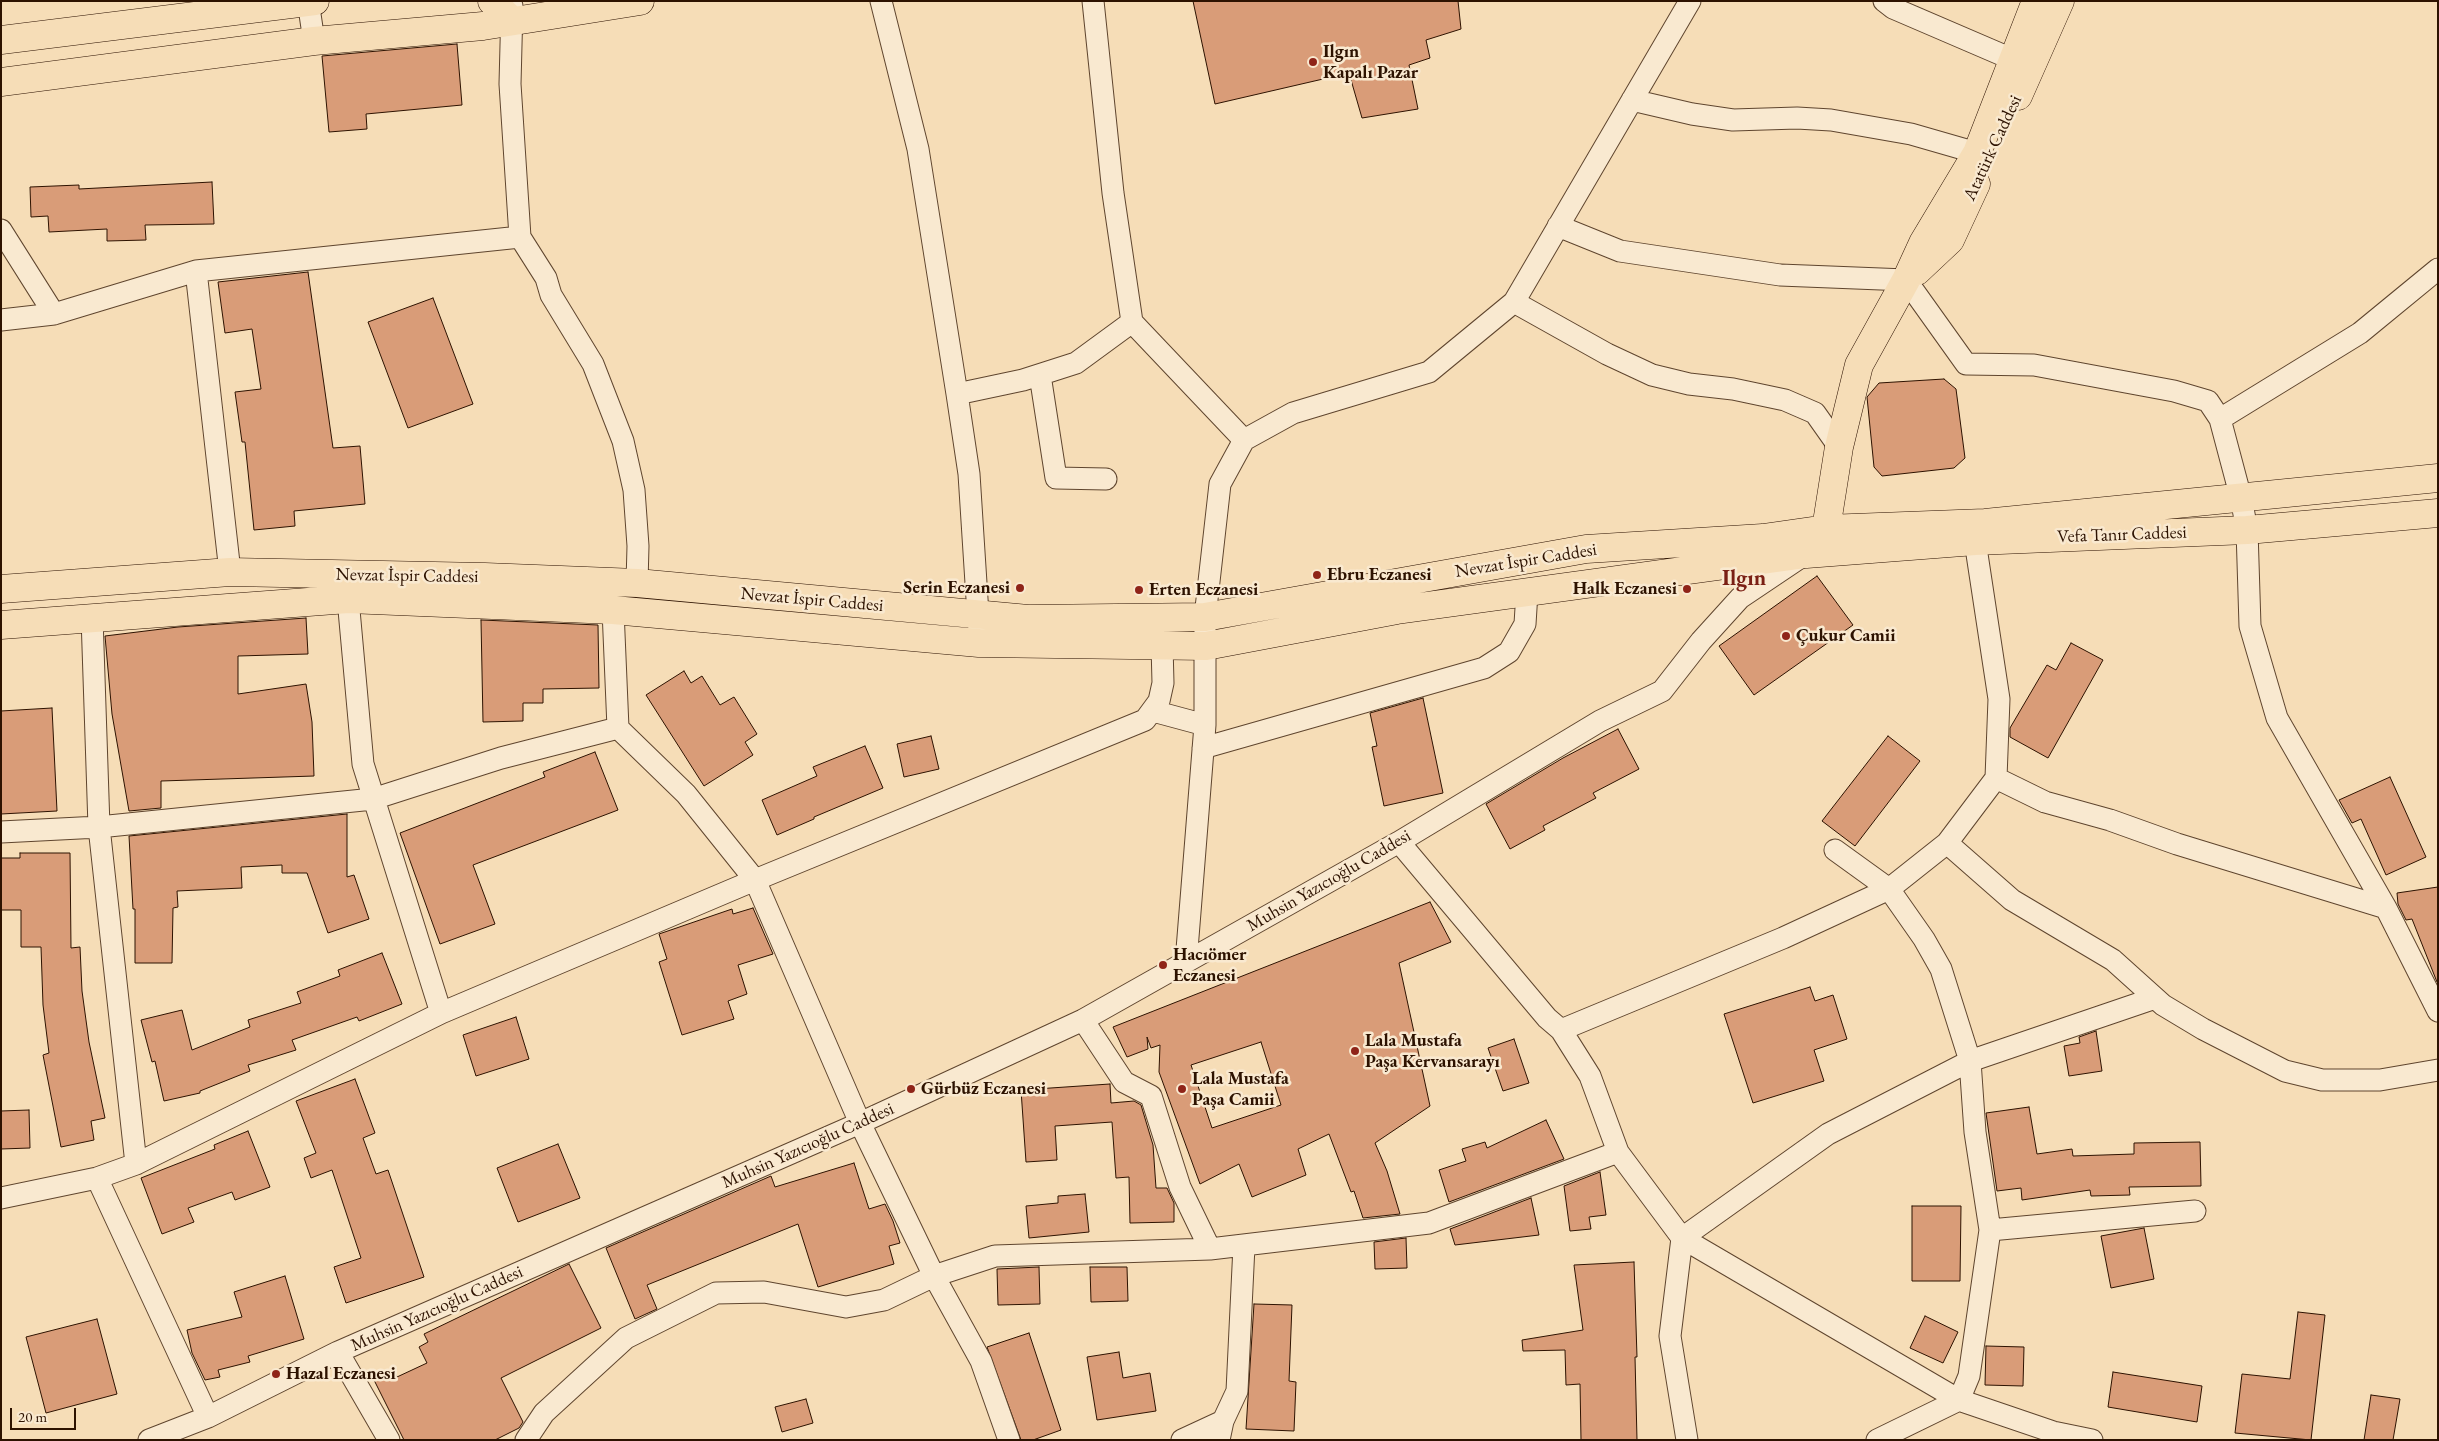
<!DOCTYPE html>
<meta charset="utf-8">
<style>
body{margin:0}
#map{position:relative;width:2439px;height:1441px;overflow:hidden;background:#f6ddb7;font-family:"EB Garamond",serif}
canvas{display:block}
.frame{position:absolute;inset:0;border:2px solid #2d1200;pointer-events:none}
.scale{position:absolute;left:10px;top:1408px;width:66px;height:22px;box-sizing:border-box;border:2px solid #2d1200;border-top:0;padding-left:6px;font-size:15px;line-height:18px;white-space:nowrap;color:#2d1200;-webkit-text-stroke:4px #f9e9d0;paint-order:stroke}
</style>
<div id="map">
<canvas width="2439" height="1441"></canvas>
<div class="frame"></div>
<div class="scale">20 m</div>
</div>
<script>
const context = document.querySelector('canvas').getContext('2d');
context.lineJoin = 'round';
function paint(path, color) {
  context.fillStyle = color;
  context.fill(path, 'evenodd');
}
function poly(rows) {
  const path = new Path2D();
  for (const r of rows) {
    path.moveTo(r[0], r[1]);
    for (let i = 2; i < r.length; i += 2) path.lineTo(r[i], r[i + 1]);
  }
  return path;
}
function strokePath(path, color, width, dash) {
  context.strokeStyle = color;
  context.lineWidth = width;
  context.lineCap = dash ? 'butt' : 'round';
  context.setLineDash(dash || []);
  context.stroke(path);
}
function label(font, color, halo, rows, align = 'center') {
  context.font = font + ' "EB Garamond",serif';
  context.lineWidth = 5;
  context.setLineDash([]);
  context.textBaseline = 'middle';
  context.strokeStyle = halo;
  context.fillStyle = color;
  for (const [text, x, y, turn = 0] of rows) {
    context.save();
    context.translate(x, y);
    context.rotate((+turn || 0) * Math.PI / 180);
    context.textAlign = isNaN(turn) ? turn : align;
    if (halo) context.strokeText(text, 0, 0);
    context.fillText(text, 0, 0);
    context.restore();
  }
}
const building = poly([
 [1193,1,1458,1,1461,29,1426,40,1430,58,1409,65,1418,109,1362,118,1349,73,1215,104,1193,1],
 [457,44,462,105,366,114,367,129,329,132,322,56,457,44],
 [212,182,214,224,145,225,146,240,107,241,107,229,49,232,48,216,31,217,30,187,79,185,79,189,212,182],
 [308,272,333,448,360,446,365,504,294,511,295,526,254,530,245,442,242,442,235,392,261,389,252,329,225,333,218,282,308,272],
 [433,298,473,404,408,428,368,322,433,298],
 [1944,379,1956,389,1965,458,1954,468,1882,476,1874,467,1867,397,1879,383,1944,379],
 [1817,576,1853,625,1754,695,1719,646,1817,576],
 [306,618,308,654,238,656,238,694,306,684,312,722,314,776,161,781,161,808,129,811,112,714,105,636,178,627,306,618],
 [481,620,598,625,599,688,543,689,543,703,523,703,523,721,483,722,481,620],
 [2071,643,2103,660,2048,758,2010,737,2010,728,2047,665,2056,670,2071,643],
 [684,671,691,683,702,676,720,705,734,697,757,734,745,742,753,755,704,786,646,695,684,671],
 [1423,698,1443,793,1384,806,1372,747,1377,746,1370,713,1423,698],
 [52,708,57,811,1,814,1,711,52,708],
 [1618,729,1639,769,1593,793,1596,798,1543,826,1545,830,1510,849,1486,804,1563,758,1618,729],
 [931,736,939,769,904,777,897,744,931,736],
 [1888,736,1920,761,1855,846,1822,821,1888,736],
 [865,746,883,788,814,817,814,819,777,835,762,800,817,776,813,767,865,746],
 [595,752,618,810,473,865,495,924,440,944,400,833,545,777,543,772,595,752],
 [2390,777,2426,857,2386,875,2361,819,2352,823,2339,800,2390,777],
 [347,814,347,877,354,875,369,919,328,933,307,873,282,873,282,865,241,867,242,888,177,891,178,907,173,908,172,963,135,963,135,909,133,909,129,836,347,814],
 [20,853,70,853,71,948,80,947,82,991,89,1042,105,1118,91,1121,94,1140,61,1147,43,1055,49,1053,43,1005,41,947,21,947,21,910,1,910,1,858,20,858,20,853],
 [2438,887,2438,982,2437,982,2412,919,2406,920,2398,904,2397,893,2438,887],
 [1430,902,1451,942,1399,963,1430,1106,1375,1143,1387,1171,1400,1214,1363,1218,1354,1191,1351,1192,1329,1134,1298,1149,1306,1175,1252,1197,1239,1164,1200,1184,1159,1072,1160,1045,1151,1048,1147,1037,1148,1049,1127,1057,1113,1027,1430,902],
 [1261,1042,1281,1105,1212,1128,1191,1065,1261,1042],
 [753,908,773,954,738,965,747,994,728,1001,734,1019,682,1035,659,962,667,959,659,934,732,909,733,914,753,908],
 [382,953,402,1004,359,1021,357,1017,292,1040,296,1050,248,1065,250,1071,200,1091,200,1093,164,1101,155,1061,152,1062,141,1020,182,1010,192,1050,250,1027,248,1020,301,1003,297,992,340,976,338,970,382,953],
 [1810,987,1815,1001,1833,995,1847,1039,1814,1050,1824,1081,1753,1103,1724,1014,1810,987],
 [516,1017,529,1059,476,1076,463,1035,516,1017],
 [2096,1031,2102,1071,2069,1076,2064,1046,2080,1043,2079,1037,2096,1031],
 [1514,1039,1529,1083,1503,1091,1488,1048,1514,1039],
 [355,1079,375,1133,363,1138,376,1174,388,1170,424,1277,346,1303,334,1267,361,1258,332,1170,311,1178,304,1158,316,1153,296,1101,355,1079],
 [1110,1084,1111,1103,1134,1101,1141,1105,1153,1145,1156,1188,1167,1188,1174,1203,1174,1222,1130,1223,1129,1177,1116,1178,1112,1122,1055,1126,1057,1160,1026,1162,1021,1090,1110,1084],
 [2029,1107,2037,1154,2072,1149,2073,1156,2134,1154,2134,1143,2200,1142,2201,1186,2129,1187,2130,1195,2091,1196,2090,1190,2022,1200,2021,1188,1997,1191,1986,1113,2029,1107],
 [29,1110,30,1148,1,1149,1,1111,29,1110],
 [1546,1120,1564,1159,1449,1202,1439,1170,1466,1161,1462,1149,1485,1142,1487,1148,1546,1120],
 [248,1131,270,1187,235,1200,232,1192,188,1208,194,1222,162,1234,141,1178,215,1149,214,1145,248,1131],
 [558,1144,580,1198,518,1222,497,1168,558,1144],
 [854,1163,869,1209,885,1204,893,1221,900,1243,889,1246,894,1264,818,1287,798,1224,647,1285,657,1309,635,1319,606,1248,771,1176,775,1187,854,1163],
 [1600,1172,1606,1215,1589,1217,1591,1229,1570,1231,1564,1186,1600,1172],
 [1085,1194,1089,1232,1029,1238,1026,1206,1058,1203,1058,1196,1085,1194],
 [1531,1198,1539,1235,1455,1245,1450,1229,1531,1198],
 [1912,1206,1961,1206,1960,1281,1912,1281,1912,1206],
 [2144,1228,2154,1279,2111,1288,2101,1236,2144,1228],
 [1406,1238,1407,1268,1375,1269,1374,1242,1406,1238],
 [1634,1262,1637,1357,1635,1357,1637,1440,1581,1440,1580,1384,1566,1385,1565,1350,1523,1351,1522,1340,1583,1330,1574,1265,1634,1262],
 [569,1264,601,1328,501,1378,523,1422,519,1428,495,1440,404,1440,373,1378,393,1369,397,1377,427,1363,419,1347,428,1342,424,1334,569,1264],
 [1039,1267,1040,1304,998,1305,997,1269,1039,1267],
 [1090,1267,1127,1267,1128,1301,1091,1302,1090,1267],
 [285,1276,304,1339,248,1356,250,1362,218,1370,220,1377,205,1380,192,1353,187,1330,242,1317,234,1292,285,1276],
 [1254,1304,1292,1305,1289,1381,1296,1382,1294,1431,1246,1429,1254,1304],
 [2298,1312,2325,1315,2311,1440,2235,1433,2242,1374,2290,1379,2298,1312],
 [1925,1316,1958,1332,1943,1363,1910,1348,1925,1316],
 [97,1319,117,1394,46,1413,26,1337,97,1319],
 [1029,1333,1061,1430,1033,1440,1021,1440,987,1347,1029,1333],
 [1986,1346,2024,1347,2023,1386,1985,1385,1986,1346],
 [1119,1352,1123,1378,1150,1373,1156,1411,1097,1420,1087,1357,1119,1352],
 [2113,1372,2202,1386,2197,1422,2108,1407,2113,1372],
 [2371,1395,2400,1399,2393,1440,2364,1440,2371,1395],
 [806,1399,813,1423,782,1432,775,1407,806,1399]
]);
const minor = poly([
 [308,1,314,41],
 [881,1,918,149,957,394,969,474,979,630],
 [1093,1,1113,193,1132,322,1244,440],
 [1884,1,1893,8,2014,60],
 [512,6,510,84,520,237,546,278,551,295,593,364,623,441,634,490,638,546,637,583],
 [1632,100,1692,114,1733,120,1797,118,1831,120,1911,134,1977,153],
 [1558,226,1620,251,1780,275,1906,280,1966,364,2034,365,2174,391,2208,401,2220,419,2241,498,2247,530,2250,626,2277,718,2386,908,2438,1011],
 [1,230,54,314],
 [196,271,230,572],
 [1514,302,1607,354,1652,375,1689,384,1733,389,1785,400,1815,413,1839,447],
 [1,320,54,314,196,271,520,237],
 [1040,375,1056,478,1106,479],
 [957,394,1023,380,1076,363,1132,322],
 [2220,419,2360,333,2438,269],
 [348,599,363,764,441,1013],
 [613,610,618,728,686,794,755,880,860,1123,934,1276,981,1361,1009,1440],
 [92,617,99,827,136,1164],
 [1153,711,1205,725],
 [1203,748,1484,668,1509,652,1525,624,1527,592],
 [1996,778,2045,802,2110,820,2177,844,2386,908],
 [1,832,99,827,373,799,501,758,618,728],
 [1399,842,1547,1018,1561,1030,1590,1076,1618,1152,1682,1238,1959,1400,2053,1432,2092,1440],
 [1947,843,2012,900,2113,960,2163,1005,2203,1029,2285,1071,2322,1080,2380,1080,2438,1070],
 [1835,850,1889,889,1924,939,1941,969,1970,1061,1975,1132,1990,1230,1969,1376,1959,1400,1877,1440],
 [1186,962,1205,725,1205,617,1220,484,1244,440,1293,413,1429,372,1514,302,1690,1],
 [1083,1020,1124,1082,1151,1096,1180,1187,1210,1249],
 [1561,1030,1783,938,1889,889,1947,843,1996,778,1999,699,1975,541],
 [97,1178,208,1417],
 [1,1198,97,1178,136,1164,441,1013,755,880,1145,720,1159,701,1163,683,1162,645],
 [1990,1230,2195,1211],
 [338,1352,389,1440],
 [149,1440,208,1417,338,1352,860,1123,1083,1020,1399,842,1600,721,1662,691,1701,641,1740,598,1804,555],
 [526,1440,544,1413,626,1338,716,1293,764,1292,846,1307,884,1300,934,1276,995,1256,1210,1249,1429,1223,1618,1152],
 [1182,1440,1223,1421],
 [1219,1440,1223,1421,1237,1391,1244,1246],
 [1687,1440,1670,1336,1682,1238,1828,1134,1970,1061,2155,998]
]);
const major = poly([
 [492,1,512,21],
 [1,40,315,1],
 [1,82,314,41,483,26,640,1],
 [2018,96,2060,1],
 [1917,271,1950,240,1976,184],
 [1826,529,1839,447,1859,365,1906,280,1923,243,1977,153,2036,1],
 [1,589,230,572,485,577,637,583,1028,619,1205,617,1586,549,1763,538,1826,529,1985,523,2438,478],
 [1,625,348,599,613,610,979,643,1206,646,1397,610,1806,554,1975,541,2247,530,2438,513]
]);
const markers = [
 [1313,62,5,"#8f2418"],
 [1317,575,5,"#8f2418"],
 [1020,588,5,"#8f2418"],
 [1687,589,5,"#8f2418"],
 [1139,590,5,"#8f2418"],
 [1786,636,5,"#8f2418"],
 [1163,965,5,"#8f2418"],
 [1355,1051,5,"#8f2418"],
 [911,1089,5,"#8f2418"],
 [1182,1089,5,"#8f2418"],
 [276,1374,5,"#8f2418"]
];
const poiNames = [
 ["Ilgın",1323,52],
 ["Kapalı Pazar",1323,73],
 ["Ebru Eczanesi",1327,575],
 ["Serin Eczanesi",1010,588,"right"],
 ["Halk Eczanesi",1677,589,"right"],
 ["Erten Eczanesi",1149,590],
 ["Çukur Camii",1796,636],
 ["Hacıömer",1173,955],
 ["Eczanesi",1173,976],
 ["Lala Mustafa",1365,1041],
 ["Paşa Kervansarayı",1365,1062],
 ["Lala Mustafa",1192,1079],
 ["Paşa Camii",1192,1100],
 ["Gürbüz Eczanesi",921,1089],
 ["Hazal Eczanesi",286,1374]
];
const streetNames = [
 ["Atatürk Caddesi",1993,148,-65],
 ["Vefa Tanır Caddesi",2122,535,-2],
 ["Nevzat İspir Caddesi",1526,561,-9],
 ["Nevzat İspir Caddesi",407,576,1],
 ["Nevzat İspir Caddesi",812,600,5],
 ["Muhsin Yazıcıoğlu Caddesi",1329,881,-30],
 ["Muhsin Yazıcıoğlu Caddesi",808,1146,-24],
 ["Muhsin Yazıcıoğlu Caddesi",437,1309,-24]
];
const districtNames = [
 ["Ilgın",1744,579]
];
paint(building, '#d99c78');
strokePath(building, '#2d1200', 1);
strokePath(minor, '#5f452e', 23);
strokePath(major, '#2d1200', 29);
strokePath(minor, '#f9e9d0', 21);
strokePath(major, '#f6ddb7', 28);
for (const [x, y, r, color] of markers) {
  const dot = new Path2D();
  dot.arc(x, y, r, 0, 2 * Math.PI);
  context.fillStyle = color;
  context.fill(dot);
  strokePath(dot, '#f9e9d0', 2);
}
label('bold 18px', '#2d1200', '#f9e9d0', poiNames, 'left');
label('18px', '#2d1200', '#f9e9d0', streetNames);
label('bold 22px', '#7a1f14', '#f9e9d0', districtNames);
</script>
